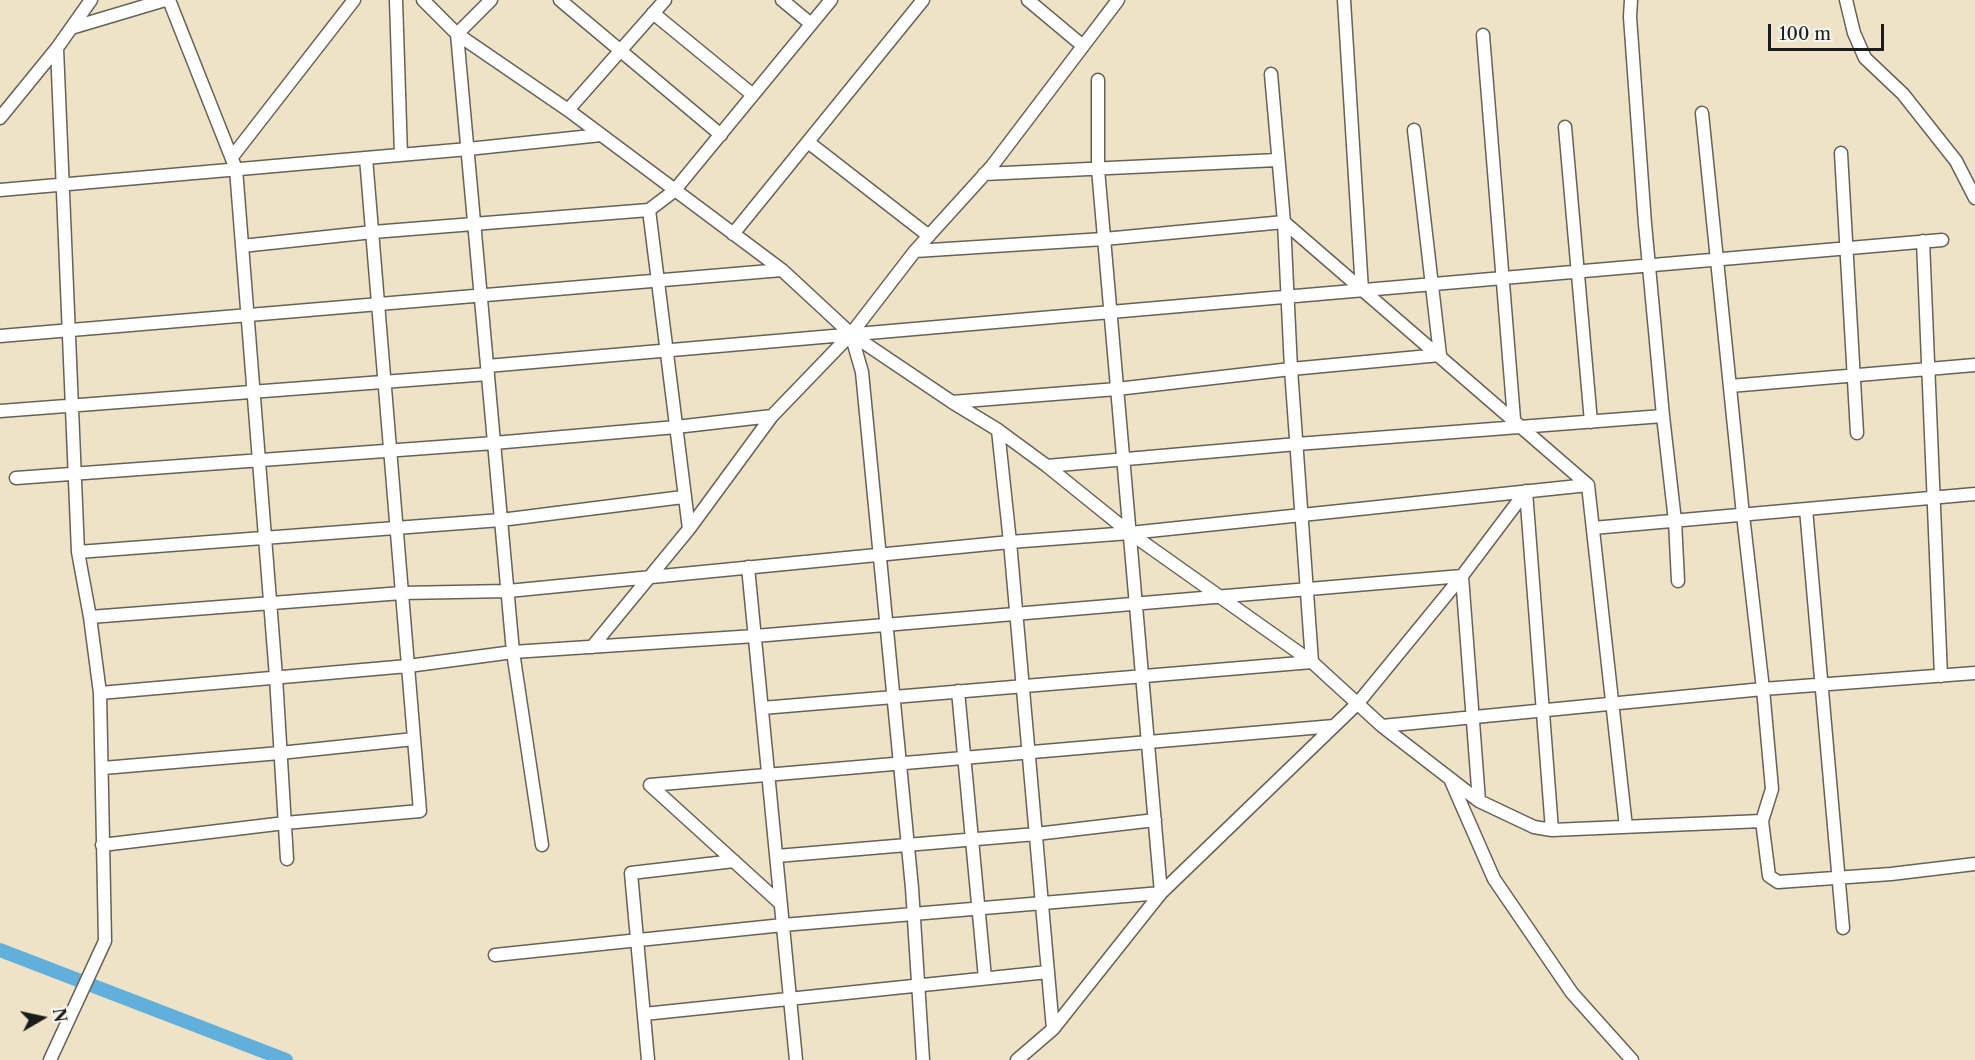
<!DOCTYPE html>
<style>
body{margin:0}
#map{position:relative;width:1975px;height:1060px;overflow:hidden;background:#eee3c7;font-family:"Libre Caslon Text",serif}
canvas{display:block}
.north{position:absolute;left:12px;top:988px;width:60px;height:60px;-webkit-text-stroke:4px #f6f6f2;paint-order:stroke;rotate:81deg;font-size:16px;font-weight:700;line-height:24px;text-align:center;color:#1c1c1c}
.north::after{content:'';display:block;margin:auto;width:21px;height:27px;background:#1c1c1c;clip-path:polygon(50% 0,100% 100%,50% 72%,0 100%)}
.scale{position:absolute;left:1768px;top:24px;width:116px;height:27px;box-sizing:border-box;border:3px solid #1c1c1c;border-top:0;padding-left:8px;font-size:18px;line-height:21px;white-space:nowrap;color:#1c1c1c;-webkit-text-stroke:4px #f6f6f2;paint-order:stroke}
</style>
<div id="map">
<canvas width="1975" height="1060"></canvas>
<div class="north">N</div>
<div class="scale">100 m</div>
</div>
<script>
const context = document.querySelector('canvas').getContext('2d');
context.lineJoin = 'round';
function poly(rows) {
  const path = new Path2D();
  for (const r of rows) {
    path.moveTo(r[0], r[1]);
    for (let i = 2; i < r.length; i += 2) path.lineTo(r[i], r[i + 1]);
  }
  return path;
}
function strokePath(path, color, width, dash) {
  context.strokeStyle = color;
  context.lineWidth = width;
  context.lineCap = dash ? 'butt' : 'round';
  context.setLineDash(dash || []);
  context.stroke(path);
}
const river = poly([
 [0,950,286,1060]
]);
const minor = poly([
 [169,0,236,169,276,677,287,859],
 [396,0,401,155],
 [423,0,457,34,568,110,782,270,851,334,952,402,998,430,1047,466,1130,533,1312,662,1382,726,1479,801,1534,827,1552,830,1762,821,1769,876,1778,882,1891,874,1975,864],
 [491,0,457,34,513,652,542,845],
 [560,0,721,135],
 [782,0,811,24],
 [1028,0,1083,46],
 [1344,0,1362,290],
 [1631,0,1630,17,1645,224,1663,416,1675,521,1678,581],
 [1846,0,1854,33,1865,58,1903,94,1956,161,1975,198],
 [653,13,753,95],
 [71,28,165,0],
 [1483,35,1514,419],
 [568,110,665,0],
 [1702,113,1743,515,1763,689,1772,789,1762,821],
 [0,118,57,48,91,0],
 [1565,127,1591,422],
 [808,142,929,236],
 [1841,153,1857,433],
 [232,157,354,0],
 [984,174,1277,160],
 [0,190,468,149,601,135],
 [649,210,689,529],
 [733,234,923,0],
 [1923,241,1941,676],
 [242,246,373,232,649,210,674,191,831,0],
 [915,251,1104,239,1284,222,1588,485,1626,827],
 [0,336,782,270],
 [487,366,1942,240],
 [1730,386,1975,365],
 [952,402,1117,389,1291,369,1440,355,1414,130],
 [0,411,488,374],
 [998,430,1010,542,1053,1029],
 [1047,466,1297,444,1663,416],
 [16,478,494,443,676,427,772,416],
 [1526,491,1552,830],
 [1806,509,1843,928],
 [1593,528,1975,494],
 [78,552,501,520,683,497],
 [748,567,796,1060],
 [90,617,402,593,508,591,1010,542,1130,533,1588,485],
 [592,647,689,529,772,416,851,334],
 [958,691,985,978],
 [100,693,408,666,513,652,755,636,1462,576,1479,801],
 [762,708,1312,662,1291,369,1284,222,1271,74],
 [1382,726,1763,689,1975,673],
 [103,768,280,753,414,739],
 [1451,781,1494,879,1572,993,1632,1060],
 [650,785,1334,726],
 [650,785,781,904],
 [102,845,285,823,420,811,366,158],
 [777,856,1036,834,1155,820],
 [495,955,783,925,1161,893,1098,169,1098,80],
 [644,1014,1048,972],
 [50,1060,105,941,100,693,90,617,78,552,57,48],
 [648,1060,631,873,734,861],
 [923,1060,912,888,862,372,851,334,915,251,992,166,1118,0],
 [1017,1060,1053,1029,1161,893,1358,703,1462,576,1526,491]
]);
strokePath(river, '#60b0db', 14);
strokePath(minor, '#666258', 15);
strokePath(minor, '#fff', 12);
</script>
